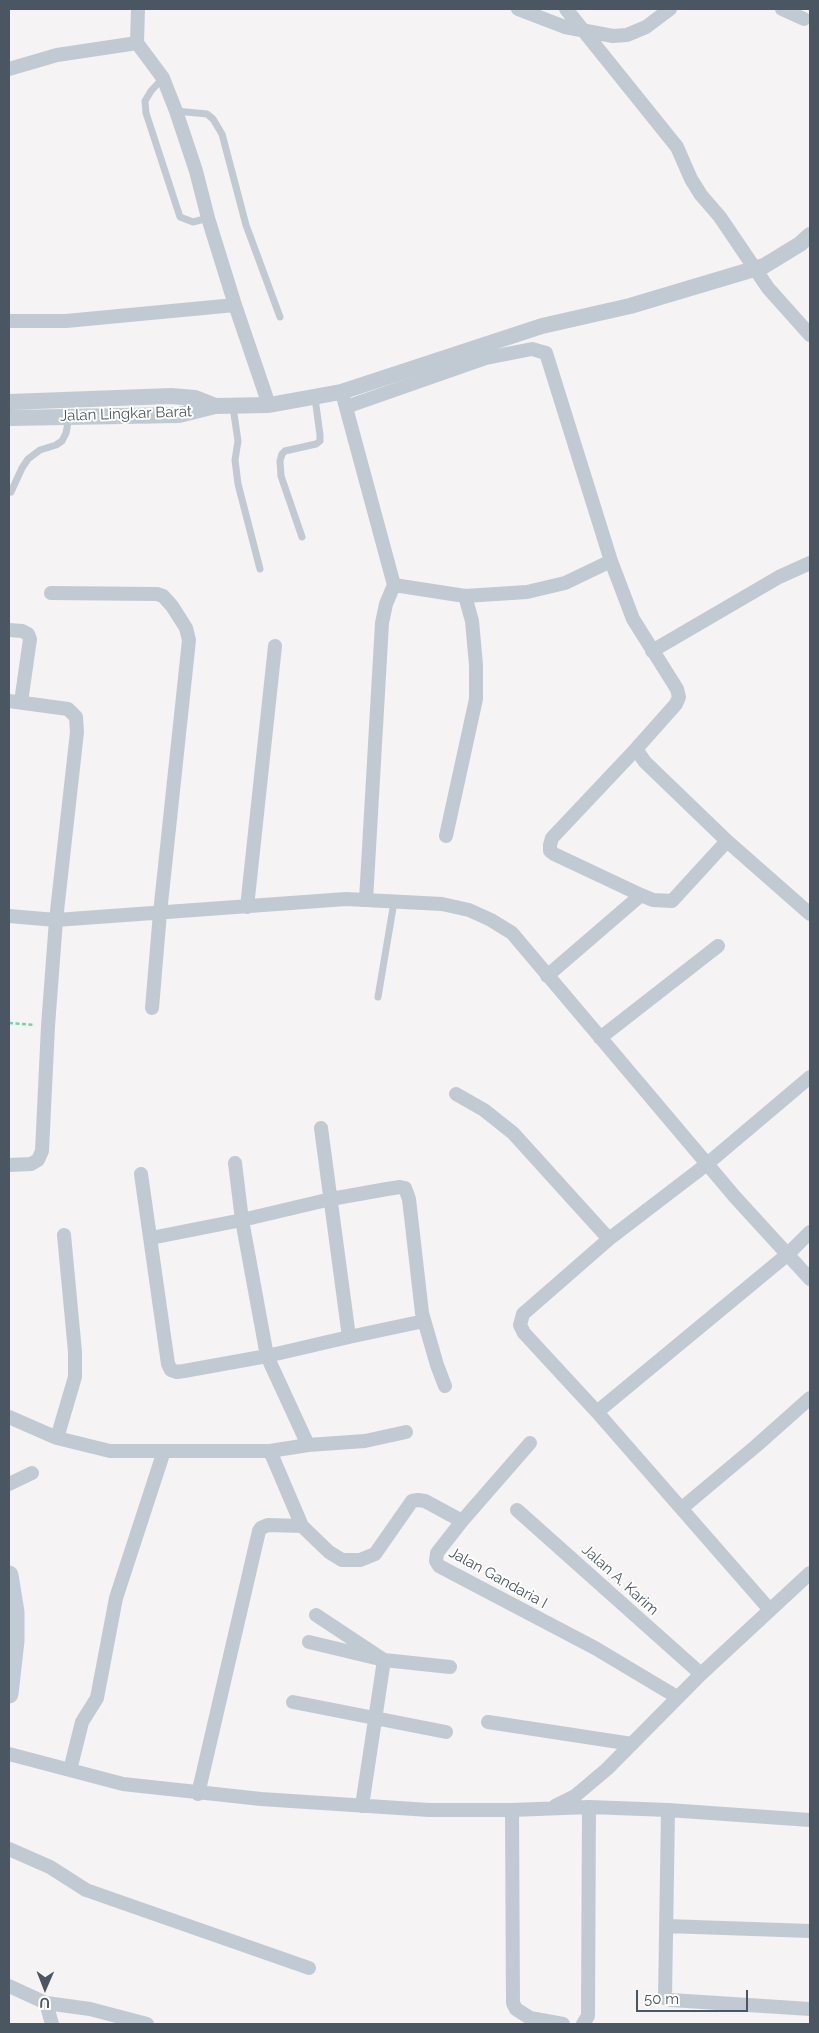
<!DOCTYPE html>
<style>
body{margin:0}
#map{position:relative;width:819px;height:2033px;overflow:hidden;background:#f5f3f3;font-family:Raleway,sans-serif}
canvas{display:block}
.frame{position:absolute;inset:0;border:10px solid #4a5661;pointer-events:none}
.north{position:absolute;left:20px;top:1963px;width:50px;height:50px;-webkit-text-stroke:4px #fff;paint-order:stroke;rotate:181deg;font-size:14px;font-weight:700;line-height:20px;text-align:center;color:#4a5661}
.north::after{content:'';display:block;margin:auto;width:18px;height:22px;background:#4a5661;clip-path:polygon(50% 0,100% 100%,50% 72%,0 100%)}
.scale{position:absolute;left:636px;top:1990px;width:112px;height:22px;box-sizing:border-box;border:2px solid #4a5661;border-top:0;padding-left:6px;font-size:15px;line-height:18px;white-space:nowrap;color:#4a5661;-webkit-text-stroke:4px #fff;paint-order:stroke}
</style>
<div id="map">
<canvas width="819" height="2033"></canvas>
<div class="frame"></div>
<div class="north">U</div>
<div class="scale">50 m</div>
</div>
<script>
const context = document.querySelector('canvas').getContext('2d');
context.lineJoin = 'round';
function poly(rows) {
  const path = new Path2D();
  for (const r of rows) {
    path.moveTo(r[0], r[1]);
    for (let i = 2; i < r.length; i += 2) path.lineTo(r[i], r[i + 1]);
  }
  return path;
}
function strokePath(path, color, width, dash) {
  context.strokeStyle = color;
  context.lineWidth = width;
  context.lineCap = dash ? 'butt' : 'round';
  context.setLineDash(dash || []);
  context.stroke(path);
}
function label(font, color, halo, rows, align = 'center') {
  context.font = font + ' Raleway,sans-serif';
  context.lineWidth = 4;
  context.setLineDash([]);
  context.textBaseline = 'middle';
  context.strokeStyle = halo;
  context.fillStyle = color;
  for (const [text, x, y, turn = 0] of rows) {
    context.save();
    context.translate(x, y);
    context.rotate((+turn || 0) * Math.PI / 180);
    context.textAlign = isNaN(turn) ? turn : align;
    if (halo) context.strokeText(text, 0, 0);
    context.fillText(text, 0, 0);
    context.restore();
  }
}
const path = poly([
 [9,1023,35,1025]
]);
const service = poly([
 [163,78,151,91,145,101,146,113,180,217,193,222,208,218],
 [176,111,207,114,213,119,222,134,246,225,280,317],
 [233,407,238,441,235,460,238,484,260,569],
 [11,492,22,468,28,459,40,450,56,445,62,441,66,433,69,417],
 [302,537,281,476,280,461,282,454,285,451,316,444,320,441,320,435,315,398],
 [378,997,394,902]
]);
const minor = poly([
 [138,9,137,43,163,78,176,111,196,171,208,218,235,305,269,405],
 [518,9,565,27,613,36,627,35,646,27,670,9],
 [566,9,677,147,691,179,701,195,720,217,768,288,810,335],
 [782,9,804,19],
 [9,69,57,55,137,43],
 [9,321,66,321,235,305],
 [344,400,394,585,386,604,382,623,366,900],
 [346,407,486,358,532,349,546,353,611,561,633,619,677,689,679,697,676,704,636,749,645,762,727,841,810,914],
 [394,585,465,596,527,592,565,583,611,561],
 [51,593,157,594,163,596,172,606,186,628,189,640,160,913,152,1008],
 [9,630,22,631,28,634,30,639,21,702],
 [652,651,779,577,810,563],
 [9,701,68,709,76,717,77,732,56,920,48,1026,42,1151,38,1160,31,1164,9,1165],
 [636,749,552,838,550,845,550,851,554,854,641,895],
 [446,836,476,699,476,665,472,621,465,596],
 [247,907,275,646],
 [9,916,56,920,346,899,442,904,469,910,491,920,512,933,735,1197,810,1279],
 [547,976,641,895,653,900,672,901,727,841],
 [600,1038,718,946],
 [456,1094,484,1110,513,1133,609,1239],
 [235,1163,242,1220,267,1356,308,1445],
 [141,1174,168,1364,171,1370,177,1372,184,1371,267,1356,349,1337,321,1128],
 [151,1238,242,1220,331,1199,387,1189,400,1187,405,1188,409,1199,422,1313,437,1365,445,1386],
 [349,1337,424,1321],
 [597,1412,788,1254,810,1232],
 [9,1417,57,1438,110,1451,270,1451,308,1445,365,1441,406,1432],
 [57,1438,75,1377,75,1352,64,1235],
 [530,1443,462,1521,437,1553,436,1561,439,1566,595,1648,677,1697],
 [270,1451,302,1526,329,1552,342,1560,360,1560,375,1554,412,1501,418,1500,425,1501,462,1521],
 [9,1484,32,1473],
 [682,1508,756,1446,810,1398],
 [517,1510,701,1674],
 [770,1610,597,1412,524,1333,520,1325,523,1314,609,1239,707,1164,810,1077],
 [316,1615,384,1660,450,1667],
 [309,1642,384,1660,362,1806],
 [293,1702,446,1732],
 [488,1722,632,1744],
 [9,1754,123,1784,261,1799,429,1810,512,1810,589,1807,668,1810,810,1820],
 [70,1770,82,1722,97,1698,116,1598,164,1451],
 [198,1794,259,1531,261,1528,268,1525,302,1526],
 [555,1806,575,1796,607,1769,701,1674,810,1573],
 [512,1810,513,2003,516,2009,530,2018,563,2024],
 [668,1810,665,1998,671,2000,810,2009],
 [9,1849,50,1867,86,1890,309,1968],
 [666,1926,810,1931],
 [9,1986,46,2003,52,2024],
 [46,2003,90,2009,147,2024],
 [583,2024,588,2016,589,1807]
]);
const tertiary = poly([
 [9,402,171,396,195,398,215,406],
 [9,418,179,415,215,406,269,405,341,392,542,326,630,306,754,269,764,266,800,244,810,235]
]);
const secondary = poly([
 [9,1575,15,1612,15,1641,9,1694]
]);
const streetNames = [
 ["Jalan Lingkar Barat",126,414,-2],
 ["Jalan Gandaria I",498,1578,29],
 ["Jalan A. Karim",620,1580,42]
];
strokePath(path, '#7ad0a6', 2.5, [4, 2.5]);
strokePath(service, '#c1cad2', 7);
strokePath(minor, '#c1cad2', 14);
strokePath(tertiary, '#c1cad2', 16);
strokePath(secondary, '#c1cbd6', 19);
label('15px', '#4a5661', '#fff', streetNames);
</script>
